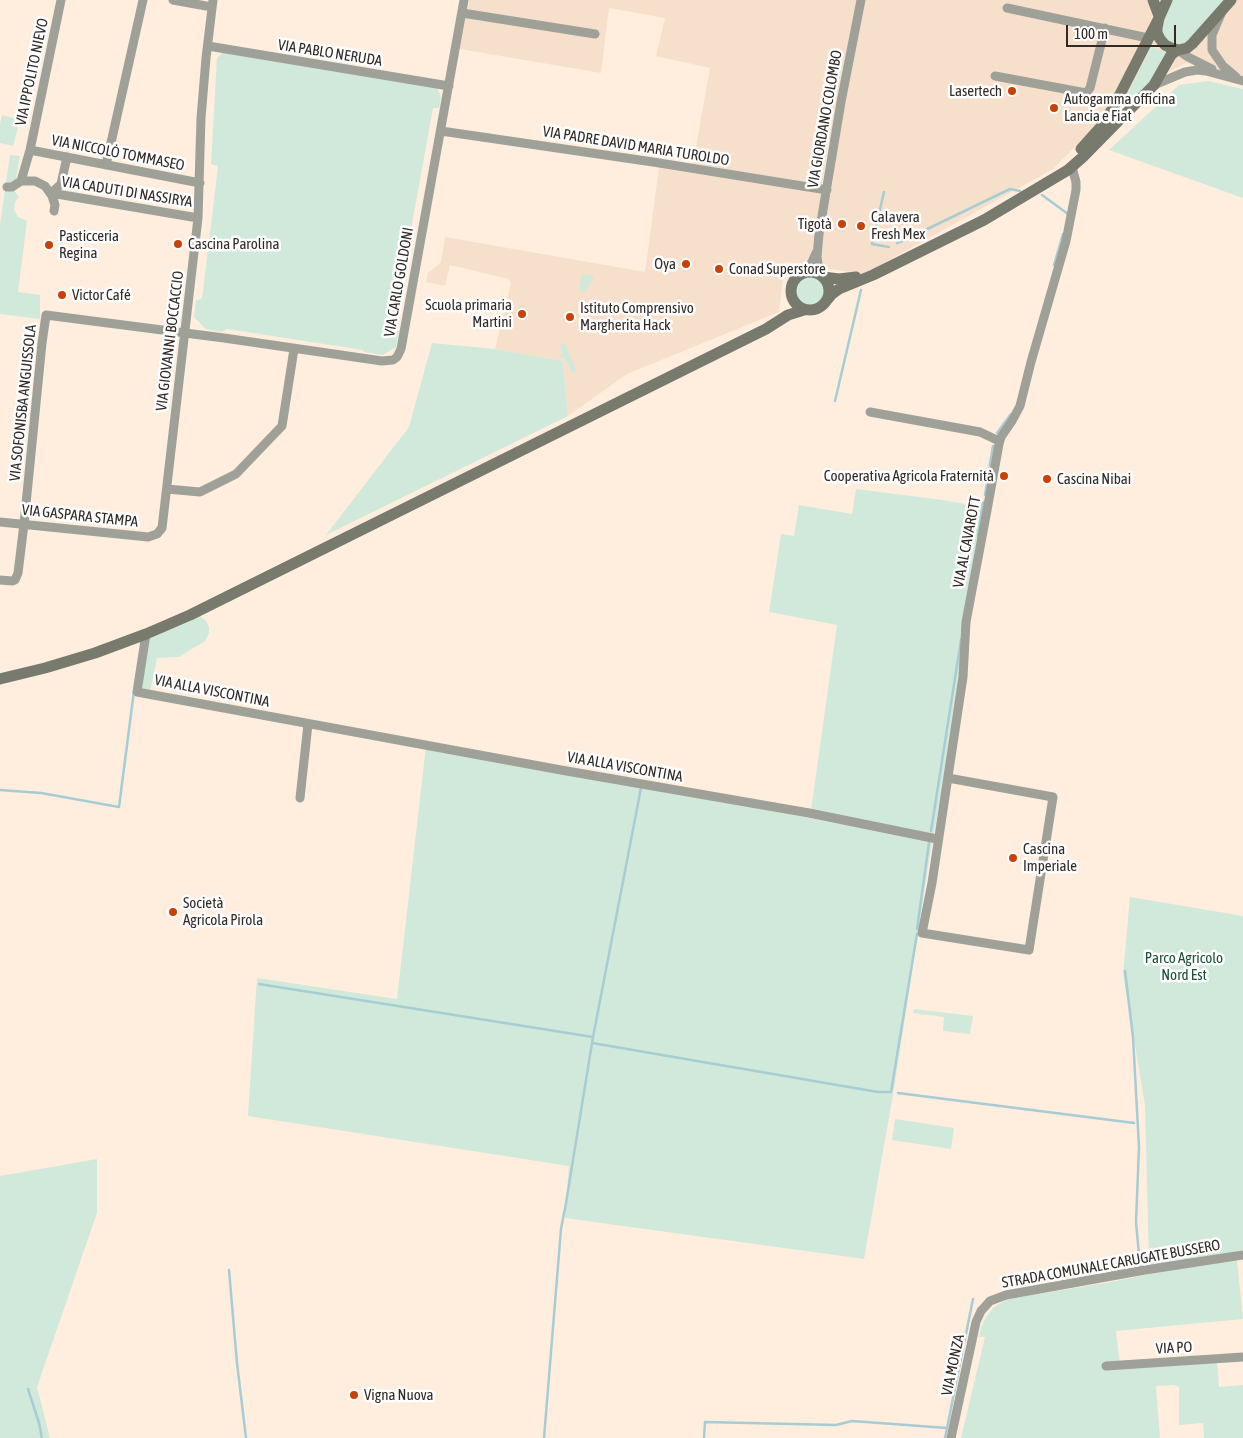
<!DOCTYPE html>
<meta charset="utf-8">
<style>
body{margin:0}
#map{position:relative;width:1243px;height:1438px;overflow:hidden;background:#ffedde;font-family:"Asap Condensed",sans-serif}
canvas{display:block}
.scale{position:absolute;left:1066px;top:25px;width:110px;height:22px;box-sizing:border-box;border:2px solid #312a25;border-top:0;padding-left:6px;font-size:15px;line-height:18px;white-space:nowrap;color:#312a25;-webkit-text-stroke:4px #fefefe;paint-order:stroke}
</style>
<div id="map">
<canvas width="1243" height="1438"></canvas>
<div class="scale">100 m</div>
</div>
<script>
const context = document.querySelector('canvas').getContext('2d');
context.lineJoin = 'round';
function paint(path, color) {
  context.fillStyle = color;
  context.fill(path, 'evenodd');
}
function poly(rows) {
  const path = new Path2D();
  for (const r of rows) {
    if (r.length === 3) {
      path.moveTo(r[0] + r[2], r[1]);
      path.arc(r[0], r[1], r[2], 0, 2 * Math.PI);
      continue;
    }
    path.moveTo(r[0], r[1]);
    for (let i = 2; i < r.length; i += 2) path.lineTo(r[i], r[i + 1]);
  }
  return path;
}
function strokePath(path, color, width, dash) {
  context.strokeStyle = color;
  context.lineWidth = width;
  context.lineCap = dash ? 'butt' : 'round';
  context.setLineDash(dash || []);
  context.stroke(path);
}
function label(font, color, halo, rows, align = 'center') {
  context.font = font + ' "Asap Condensed",sans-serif';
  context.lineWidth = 5;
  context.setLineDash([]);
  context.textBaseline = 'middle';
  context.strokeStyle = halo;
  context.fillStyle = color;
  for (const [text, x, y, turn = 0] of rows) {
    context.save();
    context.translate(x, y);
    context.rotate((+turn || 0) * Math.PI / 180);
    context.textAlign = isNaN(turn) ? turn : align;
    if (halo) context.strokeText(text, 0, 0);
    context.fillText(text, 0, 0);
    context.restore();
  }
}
const built = poly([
 [469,0,1243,0,1243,79,1186,63,1112,102,1092,129,1053,169,864,274,785,262,779,312,627,374,568,416,563,361,495,349,511,283,508,279,450,265,445,286,426,282,428,273,441,262,445,237,645,272,659,168,831,195,838,142,829,141,822,185,693,164,710,68,656,56,665,18,609,8,601,73,460,49]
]);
const green = poly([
 [1171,0,1226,0,1191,40,1180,46,1166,40,1161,30],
 [1151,47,1176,56,1126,106,1123,105,1123,103],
 [223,52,437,87,441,97,439,108,433,108,393,329,399,331,396,347,383,355,364,352,363,350,227,329,222,332,206,329,194,317,196,300,202,299,218,166,211,164,217,58],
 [1208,81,1243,89,1243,198,1109,150,1179,85],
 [2,115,20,120,13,146,0,143,0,124],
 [10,155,20,156,14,190,19,197,15,202,14,210,18,217,27,221,18,292,40,295,40,319,0,314,0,224],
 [582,274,593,276,594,278,584,292,579,290],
 [810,291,14],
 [432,343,495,349,563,361,568,416,326,535,409,427],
 [561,344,565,344,576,369,574,373,570,370,569,365,565,360,565,358,562,358,560,355,563,353,560,349],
 [856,489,943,500,987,508,957,707,934,834,811,810,837,625,769,612,781,534,794,536,799,505,852,514],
 [200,616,206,621,209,627,209,633,205,641,179,657,157,658,150,692,138,690,148,639],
 [426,746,932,841,893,1095,864,1259,565,1218,569,1166,248,1116,257,978,397,999],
 [1130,897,1243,916,1243,1250,1236,1251,1243,1319,1116,1331,1120,1365,1217,1359,1219,1387,1243,1385,1243,1438,1204,1438,1203,1423,1179,1425,1179,1387,1173,1385,1156,1386,1160,1438,961,1438,985,1337,979,1337,981,1327,986,1317,994,1307,1008,1299,1111,1282,1150,1274,1149,1264,1145,1105,1123,974],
 [914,1009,973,1016,970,1034,943,1031,944,1017,913,1013],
 [895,1119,954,1128,951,1149,892,1140],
 [97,1159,97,1213,37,1387,50,1438,0,1438,0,1176]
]);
const stream = poly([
 [884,192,872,244,889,247],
 [1042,195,1068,214],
 [915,235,1010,189,1020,191],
 [897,243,905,240],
 [1054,265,1063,234],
 [835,401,861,290],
 [997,433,1011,414],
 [985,495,993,446],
 [978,536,983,502],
 [0,790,41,793,119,807,134,691],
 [931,831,961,640],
 [917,929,929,843],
 [1125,971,1133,1037,1139,1147,1136,1222,1140,1266],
 [259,984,593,1037,566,1203,561,1229,544,1438],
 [593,1037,641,788],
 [592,1043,878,1092,891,1092,917,934],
 [898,1093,1134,1123],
 [229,1270,237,1363,246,1438],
 [28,1389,39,1423,42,1438],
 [704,1438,705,1422,836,1425,852,1421,947,1428],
 [945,1438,973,1299]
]);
const street = poly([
 [173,0,212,7],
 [1007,8,1148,38],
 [462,13,595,34],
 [1221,14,1212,35,1212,50,1223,66,1236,77],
 [208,46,449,86],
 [1178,50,1188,57,1212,69],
 [995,76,1086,93,1090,88,1105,28],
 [1154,85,1185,72,1197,70,1206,71,1243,81],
 [441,131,653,162,827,190],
 [30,150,200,183],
 [106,165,143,0],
 [21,181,35,181,45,186,52,196,55,205,54,211],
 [7,187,12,187,21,181,30,150,61,0],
 [51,193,198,218],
 [51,193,61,184,67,157],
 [805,273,811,264,816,253],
 [820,275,817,257,819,234,841,102,861,0],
 [870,412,980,432,999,441],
 [167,489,200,492,236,474,282,426,294,349],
 [0,522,148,537,157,534,162,528,198,218,201,118,206,58,213,0],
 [0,580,12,581,15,580,18,573,24,524,42,343,46,315,224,338,382,361,393,360,397,357,401,349,464,0],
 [146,634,137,692,561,770,809,813,937,839],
 [948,778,1053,797,1029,950,922,933,932,883,963,677,966,622,988,505,999,444,1001,437,1012,421,1020,406,1031,362,1066,241,1076,190,1076,182,1072,167],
 [300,798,308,724],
 [1106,1366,1243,1357],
 [951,1438,976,1322,981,1311,990,1301,1006,1295,1145,1270,1243,1255]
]);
const secondary = poly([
 [1153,0,1159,16],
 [1167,0,1159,18,1157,28,1157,33,1160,39,1165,45,1171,48,1179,50,1187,48,1192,44,1231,0],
 [1081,149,1099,129,1113,108,1159,18],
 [810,291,19],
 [823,277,839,279,856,277],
 [827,300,832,294,839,289,873,275,984,220,1068,170,1084,156,1154,85,1171,55,1177,50],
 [0,679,45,668,95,653,146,634,190,615,766,329,788,315,804,310]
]);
const markers = [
 [1012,91,5,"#c84208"],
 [1054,108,5,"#c84208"],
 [842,224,5,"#c84208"],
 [861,226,5,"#c84208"],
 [178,244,5,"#c84208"],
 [49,245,5,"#c84208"],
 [686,264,5,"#c84208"],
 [719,269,5,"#c84208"],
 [62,295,5,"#c84208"],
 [522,314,5,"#c84208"],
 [570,317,5,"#c84208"],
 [1004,476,5,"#c84208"],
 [1047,479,5,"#c84208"],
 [1013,858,5,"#c84208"],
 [173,912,5,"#c84208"],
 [354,1395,5,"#c84208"]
];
const streetNames = [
 ["VIA PABLO NERUDA",330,53,9],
 ["VIA IPPOLITO NIEVO",32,72,-78],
 ["VIA GIORDANO COLOMBO",825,119,-80],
 ["VIA PADRE DAVID MARIA TUROLDO",636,146,9],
 ["VIA NICCOLÒ TOMMASEO",118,153,11],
 ["VIA CADUTI DI NASSIRYA",127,192,9],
 ["VIA CARLO GOLDONI",399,282,-80],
 ["VIA GIOVANNI BOCCACCIO",170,341,-83],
 ["VIA SOFONISBA ANGUISSOLA",23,403,-84],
 ["VIA GASPARA STAMPA",80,516,6],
 ["VIA AL CAVAROTT",967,542,-79],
 ["VIA ALLA VISCONTINA",212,691,11],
 ["VIA ALLA VISCONTINA",625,767,10],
 ["STRADA COMUNALE CARUGATE BUSSERO",1111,1264,-10],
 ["VIA PO",1174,1348,-3],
 ["VIA MONZA",953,1365,-78]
];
const poiNames = [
 ["Lasertech",1002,91,"right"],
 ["Autogamma officina",1064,99],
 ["Lancia e Fiat",1064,116],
 ["Calavera",871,217],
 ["Fresh Mex",871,234],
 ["Tigotà",832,224,"right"],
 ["Pasticceria",59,236],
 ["Regina",59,253],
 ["Cascina Parolina",188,244],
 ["Oya",676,264,"right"],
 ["Conad Superstore",729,269],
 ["Victor Café",72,295],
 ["Scuola primaria",512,305,"right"],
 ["Martini",512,322,"right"],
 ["Istituto Comprensivo",580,308],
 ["Margherita Hack",580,325],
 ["Cooperativa Agricola Fraternità",994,476,"right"],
 ["Cascina Nibai",1057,479],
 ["Cascina",1023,849],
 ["Imperiale",1023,866],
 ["Società",183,903],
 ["Agricola Pirola",183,920],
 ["Vigna Nuova",364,1395]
];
const parkNames = [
 ["Parco Agricolo",1184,958],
 ["Nord Est",1184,975]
];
paint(built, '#f7e0cb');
paint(green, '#d1e9db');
strokePath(stream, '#a7ccd3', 2.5);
strokePath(street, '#9fa198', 9);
strokePath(secondary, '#787a6e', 11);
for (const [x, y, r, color] of markers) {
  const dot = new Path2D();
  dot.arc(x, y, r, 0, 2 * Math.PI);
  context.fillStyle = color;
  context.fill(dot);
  strokePath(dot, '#fefefe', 2);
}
label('15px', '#312a25', '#fefefe', streetNames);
label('15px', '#312a25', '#fefefe', poiNames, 'left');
label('15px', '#1b5038', '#fefefe', parkNames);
</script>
